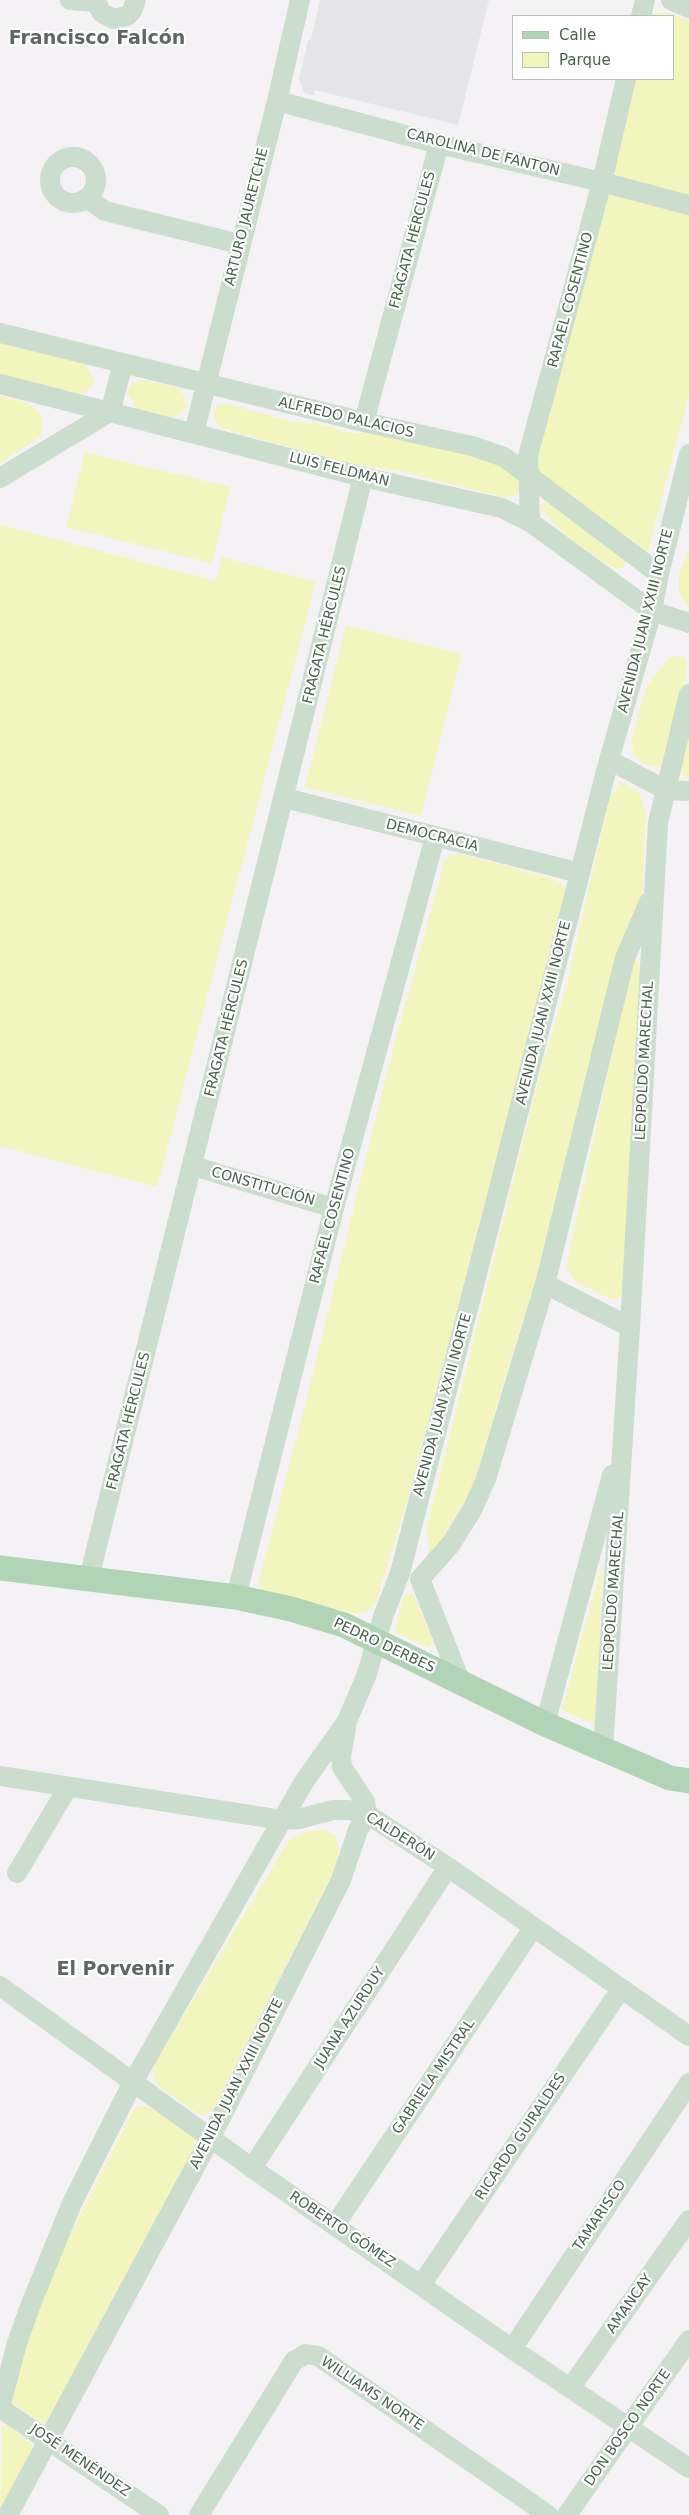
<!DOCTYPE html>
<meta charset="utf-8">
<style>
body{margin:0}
#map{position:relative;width:689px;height:2515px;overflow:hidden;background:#f4f2f5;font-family:"DejaVu Sans",sans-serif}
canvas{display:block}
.legend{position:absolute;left:512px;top:15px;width:162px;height:65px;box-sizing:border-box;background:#fff;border:1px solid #b6c1b7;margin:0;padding:6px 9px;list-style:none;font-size:15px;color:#48634b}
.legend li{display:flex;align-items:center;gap:10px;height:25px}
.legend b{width:25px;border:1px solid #b6c1b7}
</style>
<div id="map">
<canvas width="689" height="2515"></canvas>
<ul class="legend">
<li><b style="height:6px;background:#b0d4b5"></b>Calle</li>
<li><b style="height:14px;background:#f3f5be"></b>Parque</li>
</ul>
</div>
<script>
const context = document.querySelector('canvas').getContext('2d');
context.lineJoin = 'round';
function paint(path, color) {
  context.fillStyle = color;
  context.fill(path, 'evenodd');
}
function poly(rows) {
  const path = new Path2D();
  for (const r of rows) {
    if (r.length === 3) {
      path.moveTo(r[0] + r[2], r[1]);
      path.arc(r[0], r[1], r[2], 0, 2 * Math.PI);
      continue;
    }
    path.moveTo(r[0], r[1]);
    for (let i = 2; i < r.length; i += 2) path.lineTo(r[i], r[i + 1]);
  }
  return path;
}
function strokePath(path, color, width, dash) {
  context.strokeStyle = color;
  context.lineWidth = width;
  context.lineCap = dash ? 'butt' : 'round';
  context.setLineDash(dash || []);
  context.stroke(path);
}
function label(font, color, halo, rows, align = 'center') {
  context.font = font + ' "DejaVu Sans",sans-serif';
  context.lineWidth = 4.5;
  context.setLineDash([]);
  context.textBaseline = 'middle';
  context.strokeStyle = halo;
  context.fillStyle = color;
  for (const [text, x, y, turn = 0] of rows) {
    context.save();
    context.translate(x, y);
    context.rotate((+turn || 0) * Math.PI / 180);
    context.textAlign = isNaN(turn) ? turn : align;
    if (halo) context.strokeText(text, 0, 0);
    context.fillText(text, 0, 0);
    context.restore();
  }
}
const education = poly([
 [320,0,489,0,458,125,315,90,314,95,304,93,299,79,308,40,311,40]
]);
const green = poly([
 [664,12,689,21,689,196,615,175,613,165,635,79,673,79,673,16,651,16,656,13],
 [609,194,689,213,689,396,646,559,544,480,538,470,541,433],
 [0,343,84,363,91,372,94,382,87,391,78,394,0,374],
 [142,380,176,387,184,395,187,405,180,414,171,418,136,408,127,391,131,384],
 [0,396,23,402,35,408,41,417,43,427,40,437,0,463],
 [227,404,294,422,316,423,350,433,375,433,448,447,517,471,523,489,515,496,502,497,404,472,347,463,221,428,215,421,213,413,218,405],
 [85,452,230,487,212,563,66,527],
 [543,502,551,504,626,561,624,567,617,570,569,539,541,509],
 [0,525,216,581,222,557,316,582,157,1187,0,1146],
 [689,548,689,609,679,593,679,574],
 [346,625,462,654,421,816,305,787],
 [680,656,686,659,687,669,664,762,659,767,645,765,633,755,632,736,647,686,670,657],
 [689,732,689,778,684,777,681,766],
 [620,782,639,792,646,814,642,898,553,1230,509,1363,474,1485,441,1541,429,1555,427,1526,540,1073,567,983,609,799],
 [452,854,461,854,551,878,561,883,565,889,565,896,407,1502,376,1602,368,1611,358,1614,265,1593,260,1587,259,1580,305,1405,394,1045,445,859],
 [637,960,642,967,623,1294,618,1299,611,1299,581,1285,574,1280,566,1267,631,964],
 [603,1560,596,1725,562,1710],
 [409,1593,413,1594,432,1638,431,1647,426,1647,395,1632,403,1598],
 [323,1830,335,1835,339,1848,336,1867,215,2106,208,2114,200,2115,158,2086,153,2074,155,2063,289,1840,307,1831],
 [138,2106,148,2107,193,2135,196,2146,48,2423,41,2423,13,2403,12,2394,28,2339,57,2261,132,2112],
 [2,2424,8,2426,31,2443,34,2449,0,2515]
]);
const minor = poly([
 [70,0,95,2],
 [95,0,102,13,114,19,127,16,132,11,136,0],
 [671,0,689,8],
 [641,16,645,0],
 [277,101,439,144,602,182,689,205],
 [73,180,23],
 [86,198,105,211,240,244],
 [0,333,364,422,472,446,504,457,659,574],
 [0,384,363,477,502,508,530,522,652,611,689,623],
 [364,422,439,144],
 [194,433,277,101,300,0],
 [0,478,110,412,123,364],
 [530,522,528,456,602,182,626,79],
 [609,760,666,790,689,791],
 [285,798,580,873],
 [193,1166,334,1208],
 [545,1284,630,1327],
 [89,1578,363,477],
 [420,1579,451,1544,472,1510,486,1479,545,1284,625,958,649,902],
 [420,1579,460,1681],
 [236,1597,334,1208,435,837],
 [545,1724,612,1475],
 [603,1750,630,1327,658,823,689,694],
 [0,1776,282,1820,299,1819,333,1810,348,1810,367,1814,448,1867,689,2036],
 [17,1873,68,1787],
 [0,1986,252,2168,512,2349,689,2468],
 [252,2168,448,1867],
 [335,2225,533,1928],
 [421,2285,621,1989],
 [512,2349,689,2083],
 [571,2387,689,2220],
 [0,2408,17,2343,31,2304,72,2203,132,2084,282,1820,304,1782,347,1721,367,1674,383,1617,400,1573,609,760,652,611,659,574,689,454],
 [0,2408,159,2515],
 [8,2515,210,2139,341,1880,358,1830,367,1814,365,1802,342,1767,341,1756,346,1728],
 [199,2515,294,2361,306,2354,318,2356,548,2515],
 [567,2515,689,2340]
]);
const major = poly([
 [0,1568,236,1597,291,1609,344,1625,545,1724,670,1778,689,1781]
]);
const streetNames = [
 ["CAROLINA DE FANTON",483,153,14],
 ["ARTURO JAURETCHE",247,217,-76],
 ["FRAGATA HÉRCULES",413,240,-75],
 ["RAFAEL COSENTINO",571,300,-75],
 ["ALFREDO PALACIOS",346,418,13],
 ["LUIS FELDMAN",339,470,14],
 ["AVENIDA JUAN XXIII NORTE",646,621,-76],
 ["FRAGATA HÉRCULES",325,635,-76],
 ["DEMOCRACIA",432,836,14],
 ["AVENIDA JUAN XXIII NORTE",544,1013,-76],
 ["FRAGATA HÉRCULES",227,1028,-76],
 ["LEOPOLDO MARECHAL",645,1061,-87],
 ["CONSTITUCIÓN",263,1187,16],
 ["RAFAEL COSENTINO",333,1216,-75],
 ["AVENIDA JUAN XXIII NORTE",443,1405,-75],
 ["FRAGATA HÉRCULES",129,1421,-76],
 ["LEOPOLDO MARECHAL",614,1591,-86],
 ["PEDRO DERBES",384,1646,25],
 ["CALDERÓN",400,1837,32],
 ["JUANA AZURDUY",350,2018,-57],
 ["GABRIELA MISTRAL",434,2077,-56],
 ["AVENIDA JUAN XXIII NORTE",237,2084,-63],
 ["RICARDO GUIRALDES",521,2137,-56],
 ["TAMARISCO",600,2216,-56],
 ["ROBERTO GÓMEZ",342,2230,34],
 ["AMANCAY",630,2304,-55],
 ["WILLIAMS NORTE",372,2394,34],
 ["DON BOSCO NORTE",628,2428,-55],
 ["JOSÉ MENÉNDEZ",80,2461,34]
];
const districtNames = [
 ["Francisco Falcón",97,39],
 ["El Porvenir",115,1970]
];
paint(education, '#e5e4e6');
paint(green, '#f3f5be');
strokePath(minor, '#cbddcd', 20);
strokePath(major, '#b0d4b5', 25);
label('14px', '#48634b', '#fff', streetNames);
label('bold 19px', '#5e6860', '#fff', districtNames);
</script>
